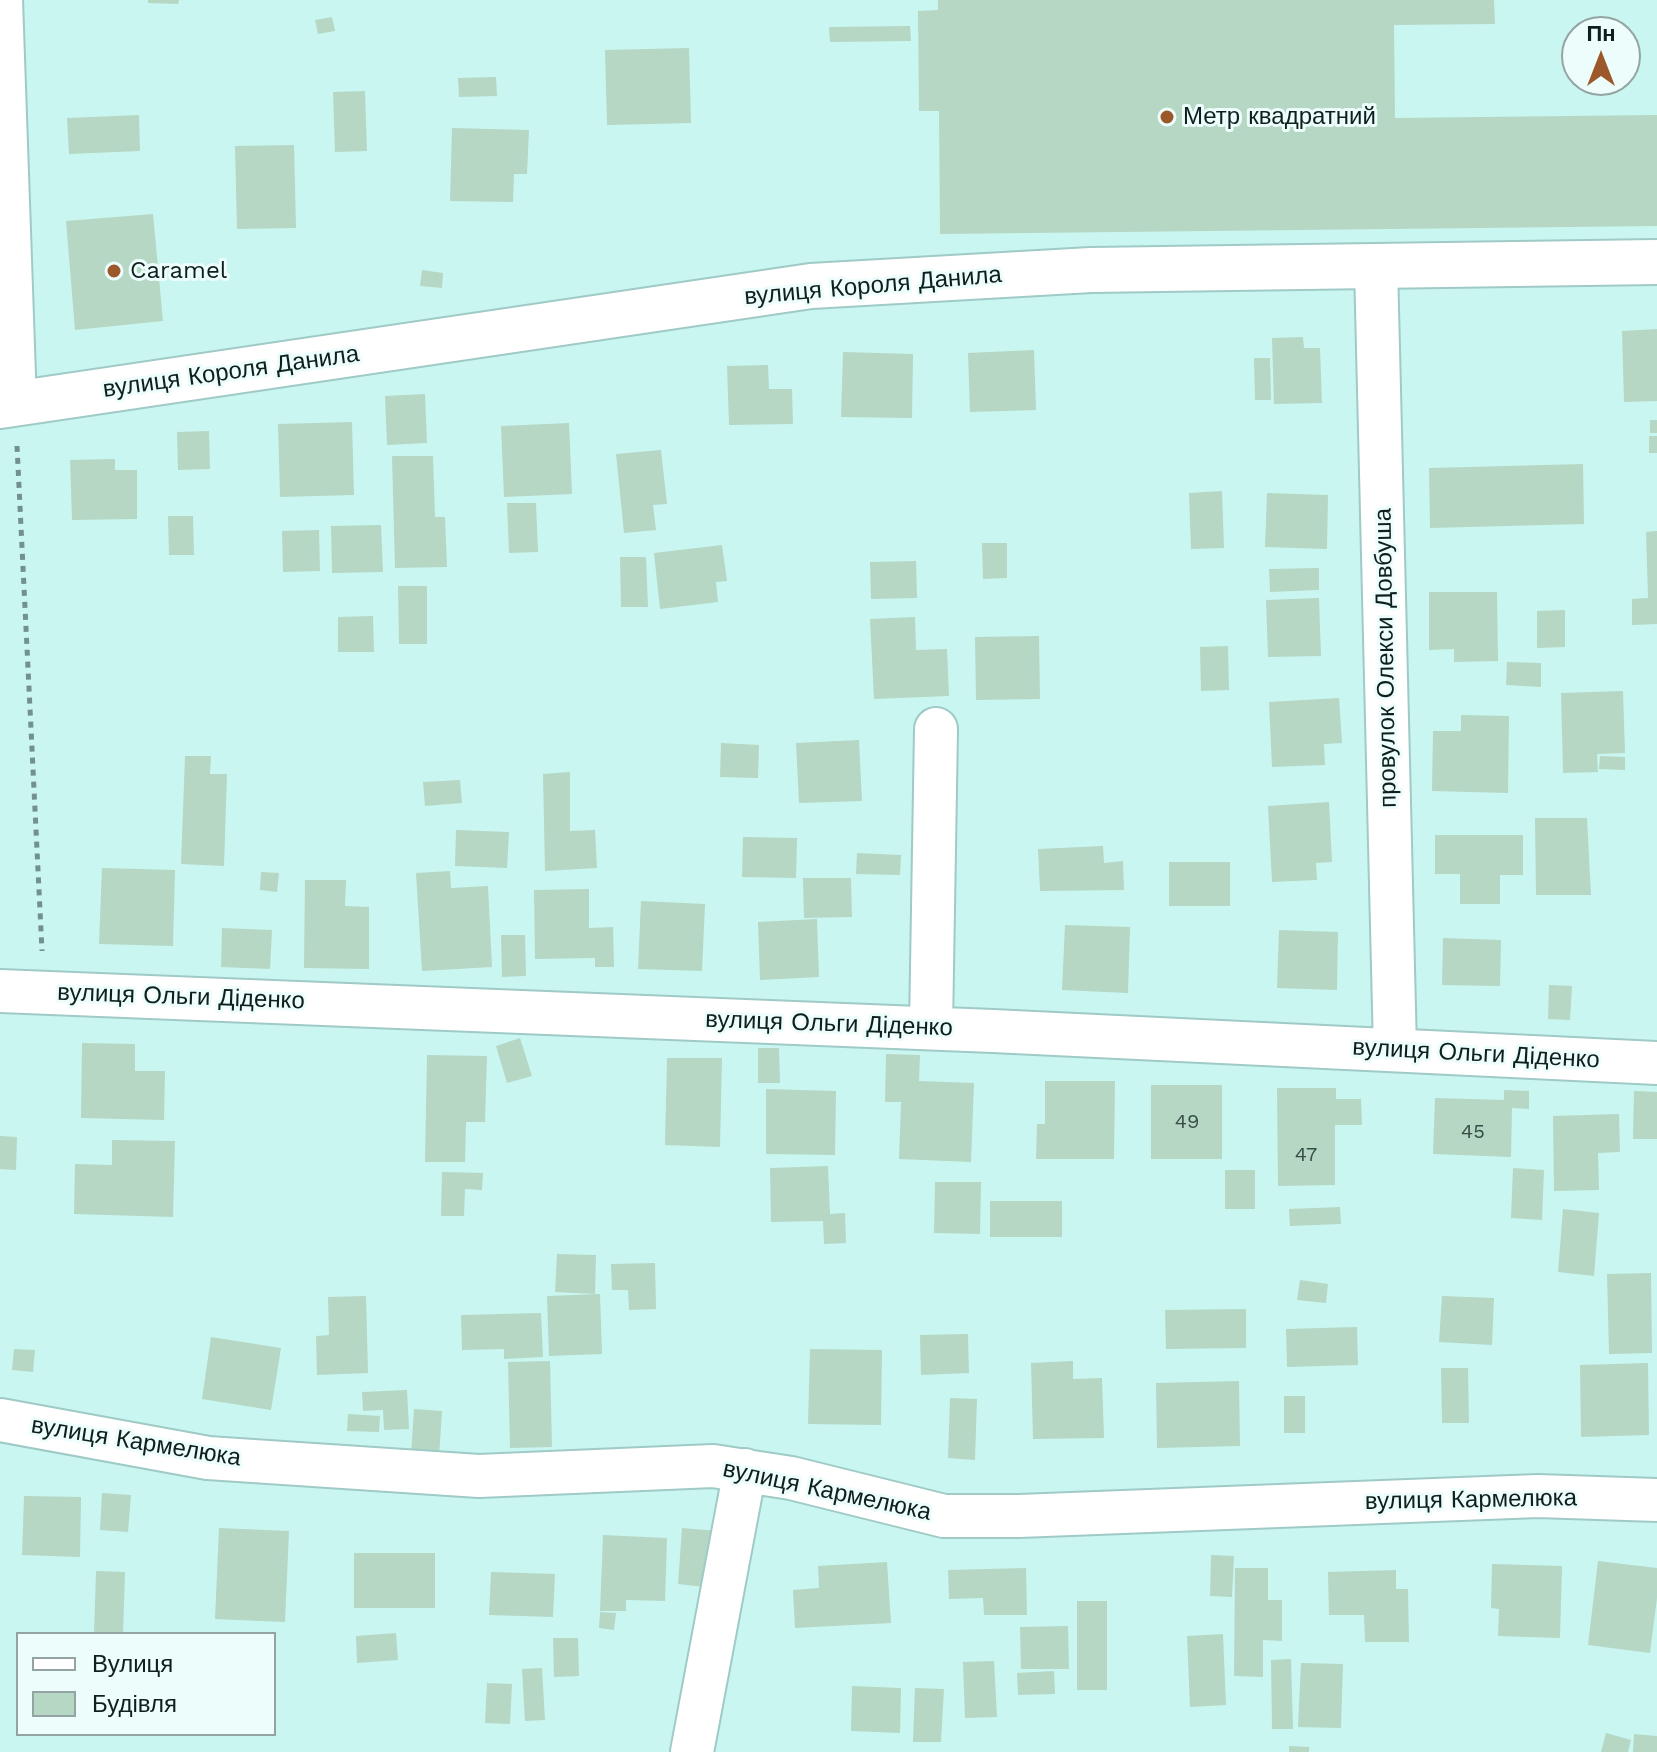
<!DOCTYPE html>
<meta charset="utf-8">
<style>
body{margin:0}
#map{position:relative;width:1657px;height:1752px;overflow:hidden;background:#caf6f1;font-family:"Work Sans",sans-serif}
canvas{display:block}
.legend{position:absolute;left:16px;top:1632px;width:260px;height:104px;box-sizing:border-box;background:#ecfdfb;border:2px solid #93a4a2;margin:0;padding:10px 14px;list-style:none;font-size:24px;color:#0e1f1d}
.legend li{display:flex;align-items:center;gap:16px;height:40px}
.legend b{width:40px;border:2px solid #93a4a2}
.north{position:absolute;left:1561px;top:16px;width:80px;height:80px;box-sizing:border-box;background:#ecfdfb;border:2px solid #93a4a2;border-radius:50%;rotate:0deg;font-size:22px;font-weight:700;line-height:32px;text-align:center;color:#0e1f1d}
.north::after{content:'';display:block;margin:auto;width:28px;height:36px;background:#9c582a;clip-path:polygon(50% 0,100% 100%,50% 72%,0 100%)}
</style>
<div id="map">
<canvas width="1657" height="1752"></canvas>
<ul class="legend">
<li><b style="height:10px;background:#fff"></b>Вулиця</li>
<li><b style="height:22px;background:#b5d7c4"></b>Будівля</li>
</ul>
<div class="north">Пн</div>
</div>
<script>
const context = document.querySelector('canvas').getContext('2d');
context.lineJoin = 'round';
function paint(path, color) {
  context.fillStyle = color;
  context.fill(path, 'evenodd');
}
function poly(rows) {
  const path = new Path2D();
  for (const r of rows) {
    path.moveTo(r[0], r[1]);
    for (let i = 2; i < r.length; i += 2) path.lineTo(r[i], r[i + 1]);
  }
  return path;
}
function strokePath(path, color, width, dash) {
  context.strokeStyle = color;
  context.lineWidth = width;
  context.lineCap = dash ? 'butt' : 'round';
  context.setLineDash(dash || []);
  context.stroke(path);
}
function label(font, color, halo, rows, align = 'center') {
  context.font = font + ' "Work Sans",sans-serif';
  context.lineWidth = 6;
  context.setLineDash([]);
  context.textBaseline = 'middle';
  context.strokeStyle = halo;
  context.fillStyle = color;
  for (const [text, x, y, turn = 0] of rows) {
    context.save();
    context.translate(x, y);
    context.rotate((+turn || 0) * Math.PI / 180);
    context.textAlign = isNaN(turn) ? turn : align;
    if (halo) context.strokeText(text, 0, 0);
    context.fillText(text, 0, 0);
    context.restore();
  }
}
const building = poly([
 [148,0,179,0,178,4,148,3],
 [938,0,1494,0,1495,24,1394,25,1395,118,1657,115,1657,226,940,234,939,111,919,111,918,11,938,10],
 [332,17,335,31,318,34,315,20],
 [910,26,911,41,830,42,829,27],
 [689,48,691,123,607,125,605,50],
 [496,77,497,96,459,97,458,78],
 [365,91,367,151,335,152,333,92],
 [139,115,140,151,69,154,67,118],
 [452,128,529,130,527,174,514,174,513,202,450,201],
 [294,145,296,228,237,229,235,146],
 [153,214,163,321,75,330,66,221],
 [422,270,443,273,442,288,420,286],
 [1657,329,1657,401,1624,402,1622,331],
 [1303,337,1304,348,1320,348,1322,403,1274,404,1272,338],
 [1034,350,1036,410,970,412,968,353],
 [843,352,913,354,912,418,841,417],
 [1254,358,1270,358,1271,400,1255,400],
 [768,365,769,389,792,389,793,424,729,425,727,366],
 [425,394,427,443,387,445,385,396],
 [1650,420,1657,420,1657,433,1650,433],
 [352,422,354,495,280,497,278,424],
 [569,423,572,494,504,497,501,426],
 [209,431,210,469,178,470,177,432],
 [1649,436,1657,436,1657,453,1649,453],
 [661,450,667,504,653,505,656,530,624,533,616,454],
 [392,456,433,456,435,517,445,517,447,567,395,568],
 [115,459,115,470,137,470,137,519,72,520,70,460],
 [1583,464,1584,524,1430,528,1429,468],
 [1222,491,1224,548,1191,549,1189,493],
 [1267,493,1328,495,1327,549,1265,547],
 [507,503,536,503,538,552,509,553],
 [168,516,193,516,194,555,169,555],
 [381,525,383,572,332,573,331,526],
 [319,530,320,571,283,572,282,531],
 [1657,531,1657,624,1632,625,1632,599,1648,598,1646,532],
 [982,543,1007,543,1007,578,983,579],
 [722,545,727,581,716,582,718,602,660,609,654,553],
 [620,557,646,557,648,607,621,607],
 [916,561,917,598,871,599,870,562],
 [1319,568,1319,590,1270,592,1269,569],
 [398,586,427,586,427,644,399,644],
 [1429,592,1497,592,1498,661,1454,662,1454,649,1429,650],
 [1319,598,1321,656,1268,657,1266,600],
 [1565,610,1565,647,1537,648,1537,611],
 [373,616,374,652,338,652,338,617],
 [915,617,916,650,947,649,949,696,874,699,870,619],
 [1039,636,1040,699,976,700,975,637],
 [1228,646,1229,690,1201,691,1200,647],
 [1507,662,1541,663,1541,687,1506,685],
 [1623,691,1625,753,1597,754,1598,772,1563,773,1561,693],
 [1339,698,1342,743,1324,744,1325,765,1272,767,1269,702],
 [1461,715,1509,716,1508,793,1432,791,1433,731,1461,731],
 [859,740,862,801,799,803,796,743],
 [721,743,759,745,758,778,720,777],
 [185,756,211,756,210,774,227,774,224,866,181,864],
 [1600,756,1625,757,1625,770,1599,769],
 [570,772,570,831,595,830,597,868,545,871,543,774],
 [460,780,462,803,425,806,423,782],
 [1329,802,1332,862,1316,863,1317,880,1272,882,1268,806],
 [1535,818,1587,818,1591,895,1536,895],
 [456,830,509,832,507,868,455,866],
 [1435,835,1523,835,1523,875,1500,875,1500,904,1460,904,1460,874,1435,874],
 [743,837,797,838,796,878,742,877],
 [1103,846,1104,863,1123,861,1124,890,1040,891,1038,849],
 [857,853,901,855,900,875,856,874],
 [1169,862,1230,862,1230,906,1169,906],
 [102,868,175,870,173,946,99,944],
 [450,871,451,888,488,886,492,967,422,971,416,873],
 [261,872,279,873,277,892,260,890],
 [803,878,851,878,852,917,804,918],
 [305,880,346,880,345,906,369,907,369,969,304,968],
 [589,889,589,928,613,927,614,967,595,967,595,958,535,959,534,890],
 [641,901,705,904,702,971,638,969],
 [817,919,819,977,760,980,758,922],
 [1065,925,1130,927,1128,993,1062,990],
 [222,928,272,930,270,969,221,967],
 [1279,930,1338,932,1337,990,1277,988],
 [501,935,525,935,526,976,502,977],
 [1443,938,1501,940,1500,986,1442,985],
 [1549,985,1572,986,1570,1020,1548,1019],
 [520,1038,532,1076,507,1083,496,1046],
 [82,1043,135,1044,135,1071,165,1071,164,1120,81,1118],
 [758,1048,779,1048,780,1083,758,1083],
 [886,1054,920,1055,919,1081,974,1083,971,1162,899,1159,901,1102,885,1102],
 [427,1055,487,1056,485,1122,466,1122,465,1162,425,1162],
 [667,1058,722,1058,720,1147,665,1145],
 [1045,1081,1115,1081,1114,1159,1036,1159,1037,1124,1045,1124],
 [1151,1085,1222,1085,1222,1159,1151,1159],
 [1277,1088,1336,1088,1336,1099,1361,1099,1362,1125,1335,1125,1335,1185,1278,1186],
 [766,1089,836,1091,835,1155,766,1154],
 [1504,1090,1529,1091,1529,1109,1512,1108,1511,1157,1433,1154,1435,1098,1504,1100],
 [1634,1091,1657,1092,1657,1139,1633,1139],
 [1619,1114,1620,1152,1598,1153,1599,1190,1554,1191,1553,1116],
 [0,1136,17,1137,16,1170,0,1169],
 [112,1140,175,1141,173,1217,74,1214,75,1164,112,1165],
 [828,1166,830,1214,845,1213,846,1243,824,1244,823,1221,771,1222,770,1168],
 [1513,1168,1544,1170,1542,1220,1511,1218],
 [1225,1170,1255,1170,1255,1209,1225,1209],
 [442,1172,483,1173,482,1190,465,1189,464,1216,441,1216],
 [935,1182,981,1182,980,1234,934,1233],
 [990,1201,1062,1201,1062,1237,990,1237],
 [1340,1207,1341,1224,1290,1226,1289,1209],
 [1563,1209,1599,1213,1594,1276,1558,1272],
 [557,1254,596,1255,595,1294,555,1292],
 [655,1263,656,1309,629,1310,628,1290,612,1290,611,1264],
 [1651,1273,1652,1353,1609,1354,1607,1274],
 [1300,1280,1328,1284,1326,1303,1297,1300],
 [600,1294,602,1354,549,1356,547,1296],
 [366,1296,368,1373,317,1375,316,1336,329,1335,328,1297],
 [1442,1296,1494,1298,1492,1345,1439,1342],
 [1246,1309,1246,1348,1166,1349,1165,1310],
 [541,1313,543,1357,504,1359,504,1349,462,1350,461,1315],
 [1357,1327,1358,1365,1287,1367,1286,1329],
 [968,1334,969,1373,921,1375,920,1335],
 [211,1337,281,1348,271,1410,202,1399],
 [14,1349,35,1350,33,1372,12,1370],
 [810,1349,882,1350,881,1425,808,1424],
 [550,1361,552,1447,510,1448,508,1362],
 [1073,1361,1073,1379,1102,1378,1104,1438,1033,1439,1031,1363],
 [1648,1363,1649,1435,1581,1437,1580,1365],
 [1441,1368,1468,1368,1469,1423,1442,1423],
 [1239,1381,1240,1446,1157,1448,1156,1383],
 [407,1390,409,1429,384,1430,383,1410,363,1411,362,1392],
 [1284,1396,1305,1396,1305,1433,1284,1433],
 [950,1398,977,1399,975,1460,948,1458],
 [414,1409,442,1411,439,1458,411,1456],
 [348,1414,380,1416,379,1432,347,1431],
 [102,1493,131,1495,128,1532,100,1530],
 [24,1496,81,1497,80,1557,22,1555],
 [219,1528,289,1531,285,1622,215,1619],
 [682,1528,718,1531,713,1588,678,1584],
 [603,1535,667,1538,665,1601,626,1600,626,1611,600,1611],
 [354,1553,435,1553,435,1608,354,1608],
 [1211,1555,1234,1556,1232,1597,1210,1596],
 [1598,1561,1657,1568,1657,1598,1650,1653,1588,1645],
 [887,1562,891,1623,795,1628,793,1590,819,1588,818,1566],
 [1492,1564,1562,1566,1560,1638,1498,1636,1499,1609,1491,1608],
 [1026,1568,1027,1615,984,1615,983,1598,949,1599,948,1570],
 [1235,1568,1268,1568,1268,1600,1282,1600,1282,1641,1263,1640,1263,1677,1234,1676],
 [1396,1570,1396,1589,1408,1589,1409,1642,1365,1642,1364,1615,1329,1615,1328,1572],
 [96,1571,125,1572,123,1634,94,1634],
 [491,1572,555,1574,553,1617,489,1615],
 [1077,1601,1107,1601,1107,1690,1077,1690],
 [600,1612,616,1613,614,1630,599,1628],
 [1068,1626,1069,1669,1021,1669,1020,1627],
 [396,1633,398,1660,357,1663,356,1636],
 [1223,1634,1226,1705,1190,1707,1187,1636],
 [553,1638,578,1638,579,1676,554,1677],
 [1291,1659,1293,1729,1272,1729,1271,1660],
 [994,1661,997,1717,965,1718,963,1662],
 [1301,1663,1343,1664,1341,1728,1298,1727],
 [542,1668,545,1720,525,1721,522,1669],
 [1054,1671,1055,1694,1018,1695,1017,1673],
 [487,1683,512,1684,510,1724,485,1723],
 [852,1686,901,1688,900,1733,851,1731],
 [915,1688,944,1689,941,1742,913,1742],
 [1606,1733,1631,1740,1628,1752,1601,1752],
 [1634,1734,1657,1736,1657,1752,1633,1752],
 [1289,1746,1309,1747,1309,1752,1289,1752]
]);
const path = poly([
 [17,446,42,951]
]);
const minor = poly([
 [1,0,15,404],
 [1376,266,1395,1050],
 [0,991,993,1031,1657,1063],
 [931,1028,936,729],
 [0,1420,208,1458,479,1476,713,1466,791,1478,944,1516,1019,1516,1538,1496,1657,1500],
 [692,1752,745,1470]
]);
const major = poly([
 [0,406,811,286,1091,270,1657,262]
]);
const markers = [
 [1167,117,8,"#9c582a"],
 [114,271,8,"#9c582a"]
];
const numberNames = [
 ["49",1187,1122],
 ["45",1473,1132],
 ["47",1306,1155]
];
const poiNames = [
 ["Метр квадратний",1183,117],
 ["Caramel",130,271]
];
const streetNames = [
 ["вулиця Короля Данила",873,286,-5],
 ["вулиця Короля Данила",231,372,-8],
 ["провулок Олекси Довбуша",1386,658,-91],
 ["вулиця Ольги Діденко",181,997,2],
 ["вулиця Ольги Діденко",829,1024,2],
 ["вулиця Ольги Діденко",1476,1054,3],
 ["вулиця Кармелюка",136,1442,9],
 ["вулиця Кармелюка",827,1491,12],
 ["вулиця Кармелюка",1471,1500,-1]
];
paint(building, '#b5d7c4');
strokePath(minor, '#9fcac6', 46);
strokePath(major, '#9fcac6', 48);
strokePath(path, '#72918e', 5, [6, 6]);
strokePath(minor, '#fff', 42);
strokePath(major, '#fff', 44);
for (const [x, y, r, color] of markers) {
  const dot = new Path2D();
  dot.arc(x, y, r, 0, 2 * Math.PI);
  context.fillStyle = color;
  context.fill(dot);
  strokePath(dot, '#ecfdfb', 3);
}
label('20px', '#384d47', null, numberNames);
label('24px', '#0e1f1d', '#ecfdfb', poiNames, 'left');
label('24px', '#0e1f1d', '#ecfdfb', streetNames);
</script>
